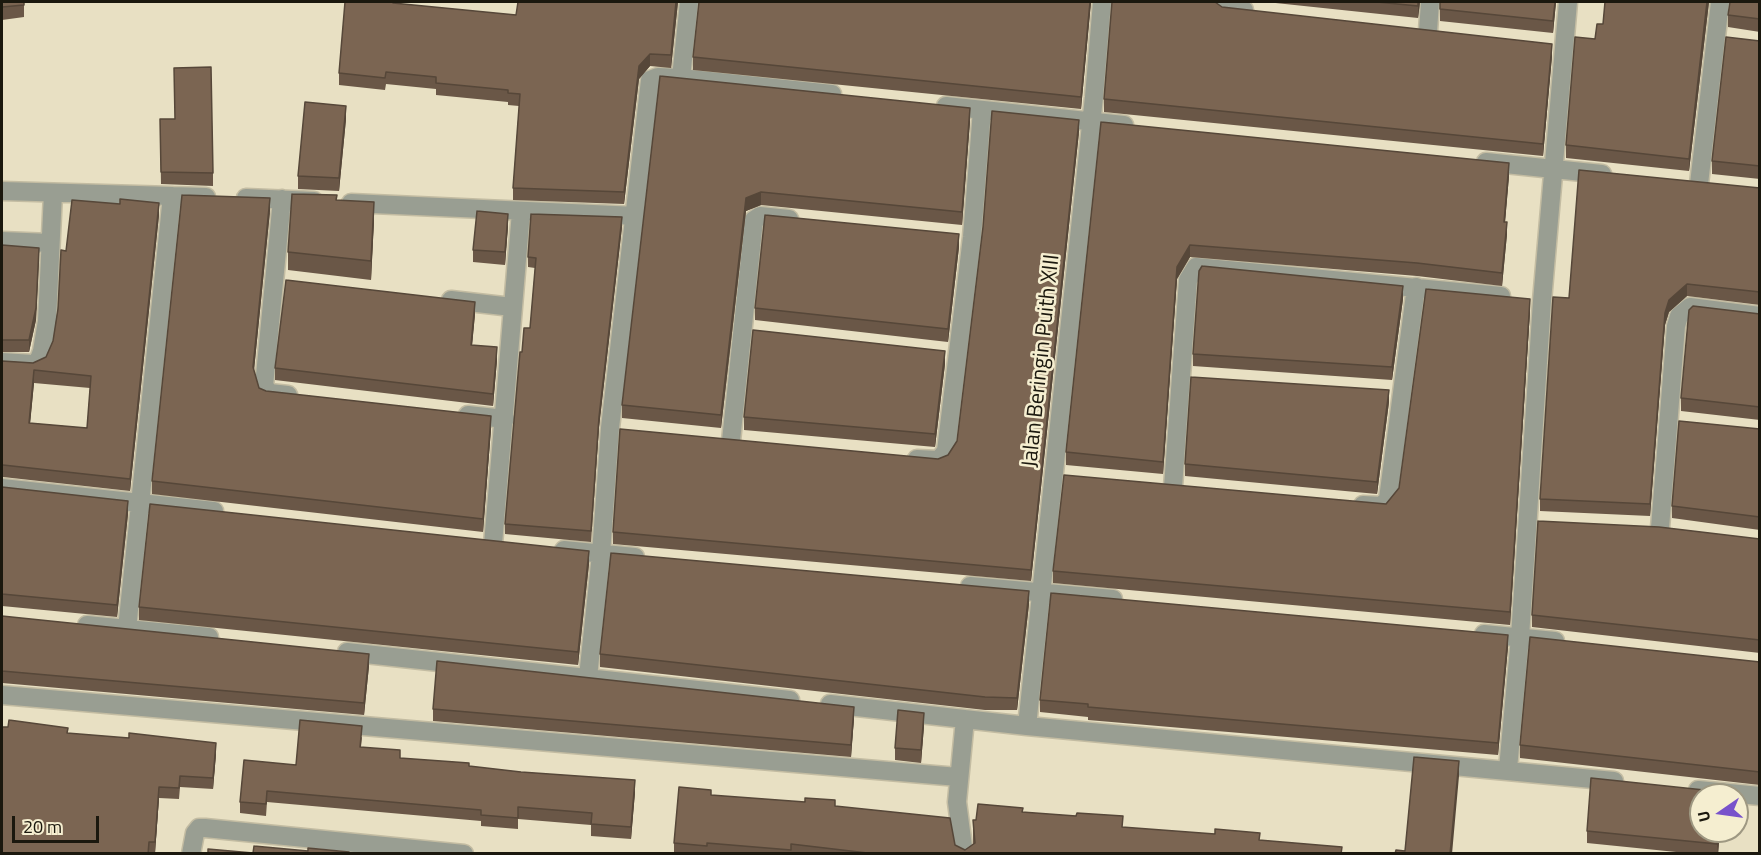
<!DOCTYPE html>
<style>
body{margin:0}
#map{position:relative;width:1761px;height:855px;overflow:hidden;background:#e8e0c3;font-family:"Titillium Web",sans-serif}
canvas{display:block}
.frame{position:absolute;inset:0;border:3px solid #1b180e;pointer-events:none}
.north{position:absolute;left:1689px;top:783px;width:60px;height:60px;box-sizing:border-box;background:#f5eed0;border:2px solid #9e9882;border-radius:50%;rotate:257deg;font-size:16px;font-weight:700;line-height:24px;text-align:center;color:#1b180e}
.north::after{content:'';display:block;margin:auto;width:21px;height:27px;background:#7852cb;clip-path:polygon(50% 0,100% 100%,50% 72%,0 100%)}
.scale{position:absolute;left:12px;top:816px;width:87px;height:27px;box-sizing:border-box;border:3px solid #1b180e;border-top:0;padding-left:8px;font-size:18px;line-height:21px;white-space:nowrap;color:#1b180e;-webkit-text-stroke:4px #f5eed0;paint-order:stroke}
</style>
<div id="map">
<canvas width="1761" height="855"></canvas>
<div class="frame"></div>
<div class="north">U</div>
<div class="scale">20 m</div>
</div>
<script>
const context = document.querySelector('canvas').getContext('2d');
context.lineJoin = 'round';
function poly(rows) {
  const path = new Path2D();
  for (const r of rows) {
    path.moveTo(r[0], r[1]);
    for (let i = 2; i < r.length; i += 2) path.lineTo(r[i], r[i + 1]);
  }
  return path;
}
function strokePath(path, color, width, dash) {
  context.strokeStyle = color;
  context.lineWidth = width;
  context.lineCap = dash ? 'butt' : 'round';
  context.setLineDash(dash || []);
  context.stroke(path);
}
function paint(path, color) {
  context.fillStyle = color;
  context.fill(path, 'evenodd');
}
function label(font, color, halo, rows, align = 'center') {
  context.font = font + ' "Titillium Web",sans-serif';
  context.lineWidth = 5;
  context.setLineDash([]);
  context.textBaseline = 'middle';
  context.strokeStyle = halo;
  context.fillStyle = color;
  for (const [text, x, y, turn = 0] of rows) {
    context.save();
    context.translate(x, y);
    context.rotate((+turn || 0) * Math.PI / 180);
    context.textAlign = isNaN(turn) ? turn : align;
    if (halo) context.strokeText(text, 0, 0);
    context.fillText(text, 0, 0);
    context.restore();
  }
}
const minor = poly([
 [1221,2,1223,8,1244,10],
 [1428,31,1430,2],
 [681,78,689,2],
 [946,106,1124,125],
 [1486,162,1602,174],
 [1699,184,1720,2],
 [2,191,206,197],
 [246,198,314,201],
 [282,199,264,386,270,393,288,395],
 [351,203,637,216],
 [2,241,50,243],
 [451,300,512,307],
 [2,362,33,364,38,362,42,351,47,321,53,193],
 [468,415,505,419],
 [731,441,754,220,760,216,789,219],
 [917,459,939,460,946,451,972,237,982,110],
 [1173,487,1188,280,1196,267,1501,296],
 [2,488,214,511],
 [1363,505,1382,506,1388,499,1416,287],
 [1660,528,1676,326,1679,316,1690,307,1760,316],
 [493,544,521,212],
 [564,550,635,557],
 [970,586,1113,599],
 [87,625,209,637],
 [127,629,172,196],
 [1484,634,1555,641],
 [347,652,790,700],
 [588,677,601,554,610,428,650,80,658,77,681,78,832,94],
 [2,695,958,777],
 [830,704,1027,726,1614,781],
 [1027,726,1094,97,1102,2],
 [1508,769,1520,637,1542,301,1568,2],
 [1698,790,1760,796],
 [191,854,195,833,199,828,205,828,464,854],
 [964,854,957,802,965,719]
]);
const wall = poly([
 [2,2,24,2,24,17,2,20],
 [678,2,671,68,650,66,639,79,624,204,513,200,513,188,519,106,508,105,508,102,436,95,436,89,386,84,385,90,339,85,339,73,394,4,516,15],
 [1091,2,1081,109,693,70,693,57],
 [1266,2,1420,2,1418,18],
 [1440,2,1556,2,1553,33,1440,21],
 [1605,2,1709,2,1689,171,1566,158,1566,145,1595,39,1603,24],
 [1760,2,1760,32,1728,27,1728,15],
 [1222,7,1552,56,1543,156,1104,112,1104,99],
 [1760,41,1760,179,1712,174,1712,161],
 [660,76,970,121,962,225,761,205,746,211,721,428,622,418,622,405],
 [160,119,213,173,213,186,161,184],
 [346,119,339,191,298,189,298,176],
 [1101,122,1509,176,1505,222,1507,234,1502,286,1417,276,1190,257,1177,279,1163,474,1066,465,1066,452],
 [1079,132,1031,581,613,544,613,532,938,459,948,455,957,441],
 [1760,188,1760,305,1687,296,1669,312,1665,325,1650,516,1540,511,1540,499,1569,298],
 [270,211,254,370,259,388,266,391,491,429,483,532,152,494,152,481],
 [159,215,130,491,3,477,2,361,33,363,46,357,53,341,66,251],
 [34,383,90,388,87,428,30,423],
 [374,220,371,280,288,270,288,252],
 [508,226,505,265,473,262,473,250],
 [622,227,599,427,591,542,505,534,505,524,522,352,530,328,535,268,528,267,528,257],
 [2,245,39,261,36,320,29,352,2,352],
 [959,247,948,342,755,320,755,308],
 [1403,299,1392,380,1193,366,1193,354],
 [1530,311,1510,625,1053,583,1053,571,1386,504,1399,488],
 [475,314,472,345,497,360,493,406,275,380,275,368],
 [1760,314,1760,420,1681,411,1681,398],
 [945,364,935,447,744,430,744,417],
 [1389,402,1377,494,1185,476,1185,464],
 [1760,429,1760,530,1672,518,1672,506],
 [2,487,128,514,117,617,2,606],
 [1760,539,1760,653,1532,627,1532,615],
 [589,564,578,665,139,620,139,607],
 [1029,604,1017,710,985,710,600,667,600,654],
 [2,616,369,666,364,715,2,683],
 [1508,647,1498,755,1088,720,1088,717,1040,712,1040,700],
 [1760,662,1760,785,1520,758,1520,745],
 [433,709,854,718,851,757,433,721],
 [924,726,921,763,895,760,895,748],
 [68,733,216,754,213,789,180,787,179,799,159,798,155,853,149,853],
 [362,737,361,747,400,758,469,766,635,792,631,839,591,836,591,825,518,819,518,829,481,826,481,821,267,802,266,816,240,813,240,802,296,765],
 [711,795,835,806,955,845,965,850,973,844,973,820,976,820,1023,812,1123,827,1260,840,1342,854,674,854,674,843],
 [1587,831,1720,831,1718,854,1696,854,1587,843]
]);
const shadedWall = poly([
 [676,2,678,2,671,68,671,55],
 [1090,2,1091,2,1081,109,1081,97],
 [1418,2,1420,2,1418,18],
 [1555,2,1556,2,1553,33,1553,21],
 [1707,2,1709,2,1689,171,1689,159],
 [1552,44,1552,56,1543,156,1543,144],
 [650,54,650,66,639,79,624,204,624,192,639,66],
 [346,106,346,119,339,191,339,178],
 [970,108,970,121,962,225,962,212],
 [1079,120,1079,132,1031,581,1031,570],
 [1509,163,1509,176,1504,234,1504,222],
 [761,192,761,205,746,211,721,428,721,415,746,198],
 [270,198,270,211,253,380,253,367],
 [374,202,374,220,371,280,371,261],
 [159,203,159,215,130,491,130,479],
 [508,214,508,226,505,265,505,252],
 [622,217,622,227,599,427,591,542,599,417],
 [1507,222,1507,234,1502,286,1502,273],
 [959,234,959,247,948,342,948,329],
 [1190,245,1190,257,1177,279,1163,474,1163,462,1177,267],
 [39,248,36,320,29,352,29,340],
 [1687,284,1687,296,1669,312,1665,325,1650,516,1650,504,1665,313,1669,300],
 [1403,286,1403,299,1392,380,1392,367],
 [1530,299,1530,311,1510,625,1510,612],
 [475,302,475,314,471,357,471,345],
 [497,347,497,360,493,406,493,394],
 [945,351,945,364,935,447,935,434],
 [34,370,34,383,29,435,29,423],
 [1389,390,1389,402,1377,494,1377,482],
 [491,416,491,429,483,532,483,519],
 [2,465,3,465,3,477,2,478],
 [128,501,128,514,117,617,117,605],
 [589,551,589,564,578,665,578,652],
 [1029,591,1029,604,1017,710,1017,698],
 [2,594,3,594,3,606,2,606],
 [1508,635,1508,647,1498,755,1498,743],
 [369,654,369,666,364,715,364,703],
 [854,707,854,718,851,757,851,745],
 [924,713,924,726,921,763,921,750],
 [216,743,216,754,213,789,213,778],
 [1459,761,1459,776,1452,854,1450,854],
 [635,780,635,792,631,839,631,827],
 [159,787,159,798,155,853,155,842],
 [1719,831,1720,831,1718,854,1717,844]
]);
const building = poly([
 [2,2,24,2,24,5,2,7,2,2],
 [345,2,393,2,393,3,516,15,518,2,676,2,671,55,650,54,639,66,624,192,513,188,520,94,508,93,508,90,436,83,436,77,386,72,385,78,339,73,345,2],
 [699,2,1090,2,1081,97,693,57,699,2],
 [1112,2,1215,2,1222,7,1552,44,1543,144,1104,99,1112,2],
 [1377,2,1418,2,1418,6,1377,2],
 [1440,2,1555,2,1553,21,1440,9,1440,2],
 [1605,2,1707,2,1689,159,1566,145,1575,37,1595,39,1597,24,1603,24,1605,2],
 [1730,2,1760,2,1760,19,1728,15,1730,2],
 [1726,37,1760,41,1760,166,1712,161,1726,37],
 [211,67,213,173,161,172,160,119,175,119,174,68,211,67],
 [660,76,970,108,962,212,761,192,746,198,721,415,622,405,660,76],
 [305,102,346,106,339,178,298,176,305,102],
 [992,111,1079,120,1031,570,613,532,620,429,938,459,948,455,957,441,983,227,992,111],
 [1101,122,1509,163,1504,222,1507,222,1502,273,1417,263,1190,245,1177,267,1163,462,1066,452,1101,122],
 [1579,170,1760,188,1760,292,1687,284,1669,300,1665,313,1650,504,1540,499,1553,297,1569,298,1579,170],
 [292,194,337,195,336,200,374,202,371,261,288,252,292,194],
 [182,195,270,198,253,367,259,388,266,391,491,416,483,519,152,481,182,195],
 [120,199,159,203,130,479,3,465,2,465,2,361,33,363,46,357,53,341,58,309,61,250,66,251,72,200,120,204,120,199],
 [34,370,91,376,87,428,29,423,34,370],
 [477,211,508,214,505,252,473,250,477,211],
 [531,214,622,217,599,417,591,531,505,524,520,352,522,352,524,328,530,328,536,258,528,257,531,214],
 [765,215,959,234,948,329,755,308,765,215],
 [2,245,39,248,36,308,29,340,2,340,2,245],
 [1202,266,1403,286,1392,367,1193,354,1199,271,1202,266],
 [286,280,475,302,471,345,497,347,493,394,275,368,286,280],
 [1426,289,1530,299,1510,612,1053,571,1064,475,1386,504,1399,488,1426,289],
 [1693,306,1760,314,1760,407,1681,398,1689,310,1693,306],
 [753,330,945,351,935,434,744,417,753,330],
 [1191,377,1389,390,1377,482,1185,464,1191,377],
 [1679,421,1760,429,1760,517,1672,506,1679,421],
 [2,487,128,501,117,605,2,594,2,487],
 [150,504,589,551,578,652,139,607,150,504],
 [1538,521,1659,527,1760,539,1760,640,1532,615,1538,521],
 [611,553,1029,591,1017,698,985,697,600,654,611,553],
 [1051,593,1508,635,1498,743,1088,707,1088,704,1040,700,1051,593],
 [2,616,369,654,364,703,2,671,2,616],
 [1530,637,1760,662,1760,772,1520,745,1530,637],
 [437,661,854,707,851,745,433,709,437,661],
 [898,710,924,713,921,750,895,748,898,710],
 [9,720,68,728,67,733,129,738,129,733,216,743,213,778,180,776,179,788,159,787,155,842,149,842,148,854,2,854,2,727,8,727,9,720],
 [300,720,362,726,360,747,400,750,400,758,469,763,469,766,521,772,635,780,631,827,591,824,592,813,518,807,518,818,481,815,481,810,267,791,266,804,240,802,244,760,296,765,300,720],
 [1414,757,1459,761,1450,854,1395,854,1396,850,1405,851,1414,757],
 [1591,778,1723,792,1722,795,1701,795,1701,831,1719,831,1717,844,1587,831,1591,778],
 [679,787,711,790,711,795,805,802,805,798,835,800,835,806,950,818,955,845,965,850,975,843,973,820,976,820,978,804,1023,808,1022,812,1076,816,1077,813,1123,816,1122,827,1215,834,1215,829,1260,833,1259,840,1342,847,1341,854,876,854,791,844,791,850,707,843,707,846,674,843,679,787],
 [254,846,308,851,308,848,349,852,349,854,208,854,208,849,253,853,254,846]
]);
const streetNames = [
 ["Jalan Beringin Puith XIII",1042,361,-84]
];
strokePath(minor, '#c3bca2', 21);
strokePath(minor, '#999e92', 18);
paint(wall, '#6a5747');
paint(shadedWall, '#564739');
paint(building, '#7b6552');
strokePath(building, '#564739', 1.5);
label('22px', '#1b180e', '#f5eed0', streetNames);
</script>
